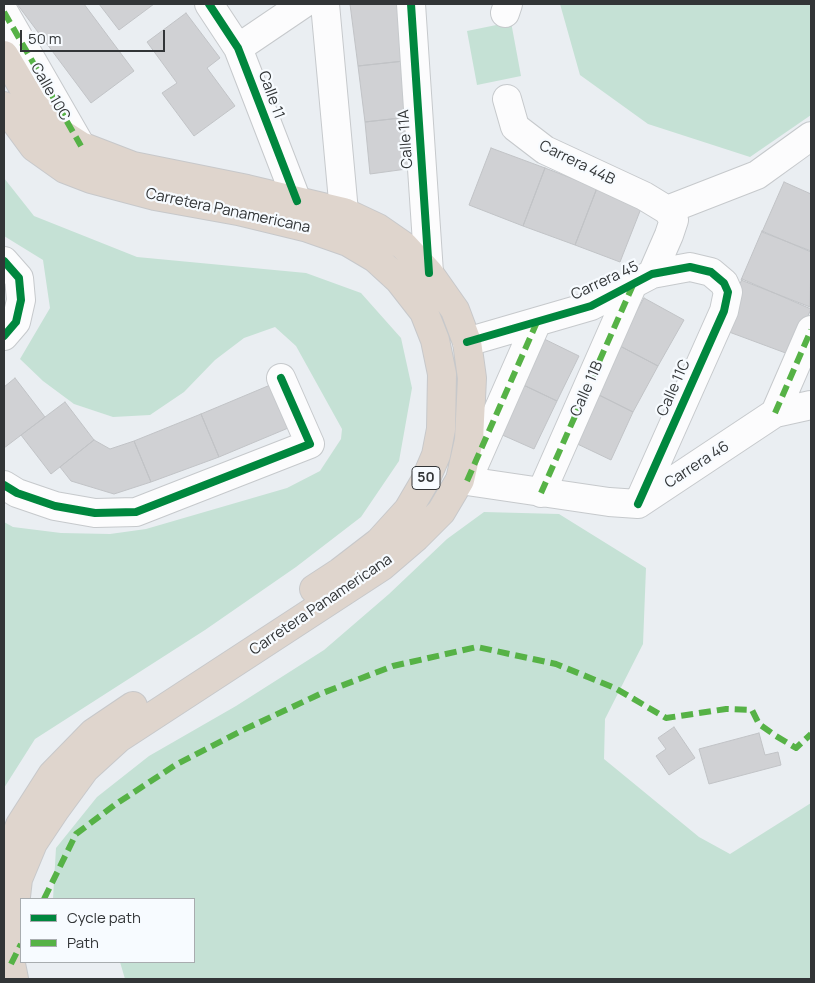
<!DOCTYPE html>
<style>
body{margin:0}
#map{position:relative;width:815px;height:983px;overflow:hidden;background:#eaeef2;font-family:Manrope,sans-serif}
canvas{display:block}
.frame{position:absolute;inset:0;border:5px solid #323537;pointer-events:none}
.legend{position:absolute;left:20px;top:898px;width:175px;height:65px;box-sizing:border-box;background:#f7fbff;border:1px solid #a8acaf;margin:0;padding:6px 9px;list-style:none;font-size:15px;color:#323537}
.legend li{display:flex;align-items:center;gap:10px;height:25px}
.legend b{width:25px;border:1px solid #a8acaf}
.scale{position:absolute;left:20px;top:30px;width:145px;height:22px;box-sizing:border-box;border:2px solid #323537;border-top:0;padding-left:6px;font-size:15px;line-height:18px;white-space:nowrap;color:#323537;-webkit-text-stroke:4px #f7fbff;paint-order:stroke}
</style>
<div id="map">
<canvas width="815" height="983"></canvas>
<div class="frame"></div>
<ul class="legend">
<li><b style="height:6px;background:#00873e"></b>Cycle path</li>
<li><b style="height:6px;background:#56b246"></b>Path</li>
</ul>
<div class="scale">50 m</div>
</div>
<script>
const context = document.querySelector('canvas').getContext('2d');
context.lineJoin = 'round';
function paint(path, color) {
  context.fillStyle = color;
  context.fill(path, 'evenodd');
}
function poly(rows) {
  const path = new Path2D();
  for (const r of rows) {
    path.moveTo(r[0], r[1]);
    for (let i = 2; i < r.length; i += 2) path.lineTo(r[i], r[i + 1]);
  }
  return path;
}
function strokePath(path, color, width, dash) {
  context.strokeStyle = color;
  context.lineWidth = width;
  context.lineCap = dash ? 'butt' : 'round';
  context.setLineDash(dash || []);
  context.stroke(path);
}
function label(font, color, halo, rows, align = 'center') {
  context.font = font + ' Manrope,sans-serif';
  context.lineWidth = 4.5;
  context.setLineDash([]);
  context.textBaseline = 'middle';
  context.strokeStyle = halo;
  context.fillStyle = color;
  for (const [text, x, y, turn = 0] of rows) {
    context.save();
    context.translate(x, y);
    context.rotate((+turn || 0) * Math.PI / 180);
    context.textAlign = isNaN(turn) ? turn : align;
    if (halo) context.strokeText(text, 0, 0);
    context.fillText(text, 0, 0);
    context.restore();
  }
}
const green = poly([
 [560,4,811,4,811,115,750,157,648,124,580,75],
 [511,22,521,76,477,85,467,31],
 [4,178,34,216,137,257,306,273,361,293,401,338,412,388,399,461,361,517,296,567,205,630,35,739,4,788,4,522,13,527,61,533,110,534,146,529,287,488,320,471,341,439,342,429,296,346,275,327,244,338,215,360,184,392,150,415,113,417,74,404,43,381,20,359,50,308,43,260,4,236],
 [484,512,559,514,646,568,643,644,605,719,604,759,699,837,730,854,811,803,811,979,125,979,120,962,194,962,194,899,53,899,56,848,97,797,149,756,236,706,324,650,389,594,447,539]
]);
const building = poly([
 [17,4,84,4,134,71,91,103,17,4],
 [99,4,154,4,119,30,99,4],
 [350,4,398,4,404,61,358,66,350,4],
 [186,13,220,58,207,68,235,106,194,136,162,93,177,83,147,42,186,13],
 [404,61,409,117,365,122,358,66,404,61],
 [409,117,414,168,370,174,365,122,409,117],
 [491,148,545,168,523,226,469,205,491,148],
 [545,168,597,188,575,245,523,226,545,168],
 [784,182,811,194,811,251,762,232,784,182],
 [597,188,642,206,620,262,575,245,597,188],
 [762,231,811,252,810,307,741,280,762,231],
 [742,279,811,309,791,355,721,329,742,279],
 [644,298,684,320,658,366,618,345,644,298],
 [536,335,579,356,557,401,515,381,536,335],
 [618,345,658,366,633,412,593,392,618,345],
 [15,378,45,417,4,448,4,387,15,378],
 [515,381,557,401,534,449,491,430,515,381],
 [275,383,293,426,219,457,201,414,275,383],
 [593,392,633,412,611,460,569,440,593,392],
 [65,402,94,440,51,474,21,435,65,402],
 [201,414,219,457,151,482,134,441,201,414],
 [94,440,110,449,134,441,151,482,114,494,71,481,60,467,94,440],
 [674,727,695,758,669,775,656,756,666,749,658,738,674,727],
 [759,733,765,755,778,752,781,765,709,784,699,749,759,733]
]);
const minor = poly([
 [209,4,238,48,297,201],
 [325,4,344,212],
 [411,4,429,273],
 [4,12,81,146],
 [505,13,508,4],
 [238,48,303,4],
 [507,99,515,127,545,150,644,196,667,210,674,220,669,235,652,274],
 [667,210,757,175,811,136],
 [4,261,19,278,21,300,16,322,4,336],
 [467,342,591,306,652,274,690,267,711,272,724,283,728,292,724,311,638,504],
 [775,413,811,330],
 [460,480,609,502,638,504,775,413,811,405],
 [467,481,537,322],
 [4,485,17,493,55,506,95,513,136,512,310,444,281,378],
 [541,493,633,284]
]);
const highway = poly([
 [4,55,33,104,56,130,81,146,133,166,247,189,344,212,378,228,404,246,429,273,455,310,467,342,472,378,469,440,460,480,441,512,416,537,381,567,119,738,85,769,55,810,33,843,18,879,14,914,12,944,11,964,14,979],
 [4,106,34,147,65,169,91,179,155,196,238,211,308,228,348,242,375,258,399,280,424,312,435,340,442,374,441,429,436,455,425,481,408,510,379,542,340,572,314,589],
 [7,869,9,855,20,825,52,775,93,733,133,706]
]);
const quiet = poly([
 [4,12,81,146],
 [775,413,811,330],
 [467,481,537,322],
 [541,493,633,285],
 [44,899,76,834,116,804,177,764,243,730,320,694,393,666,477,647,556,664,615,688,666,718,726,709,752,710,759,724,776,736,796,748,811,734],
 [11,964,21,944]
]);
const cycleway = poly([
 [209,4,238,48,297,201],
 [411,4,429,273],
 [4,261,19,278,21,300,16,322,4,336],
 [467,342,591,306,652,274,690,267,711,272,724,283,728,292,724,311,638,504],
 [4,485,17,493,55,506,95,513,136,512,310,444,281,378]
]);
const shields = [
 [426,478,28]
];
const shieldNames = [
 ["50",426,478]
];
const streetNames = [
 ["Calle 10C",50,92,60],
 ["Calle 11",271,95,70],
 ["Calle 11A",406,139,-94],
 ["Carrera 44B",577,163,26],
 ["Carretera Panamericana",228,211,12],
 ["Carrera 45",605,281,-25],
 ["Calle 11C",674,388,-66],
 ["Calle 11B",587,389,-66],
 ["Carrera 46",697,465,-33],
 ["Carretera Panamericana",321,605,-34]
];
paint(green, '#c5e1d5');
paint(building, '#d0d1d4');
strokePath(building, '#c1c3c6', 1);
strokePath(minor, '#c6c9cc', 30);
strokePath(highway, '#c7c8ca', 30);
strokePath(minor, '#fcfcfd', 28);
strokePath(highway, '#dfd5cd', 28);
strokePath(quiet, '#56b246', 6, [12, 6]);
strokePath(cycleway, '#00873e', 8);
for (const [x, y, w] of shields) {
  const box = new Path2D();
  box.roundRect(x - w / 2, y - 11.5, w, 23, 4);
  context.fillStyle = '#f7fbff';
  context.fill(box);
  strokePath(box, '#323537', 1);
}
label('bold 14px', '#323537', null, shieldNames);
label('15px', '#323537', '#f7fbff', streetNames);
</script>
